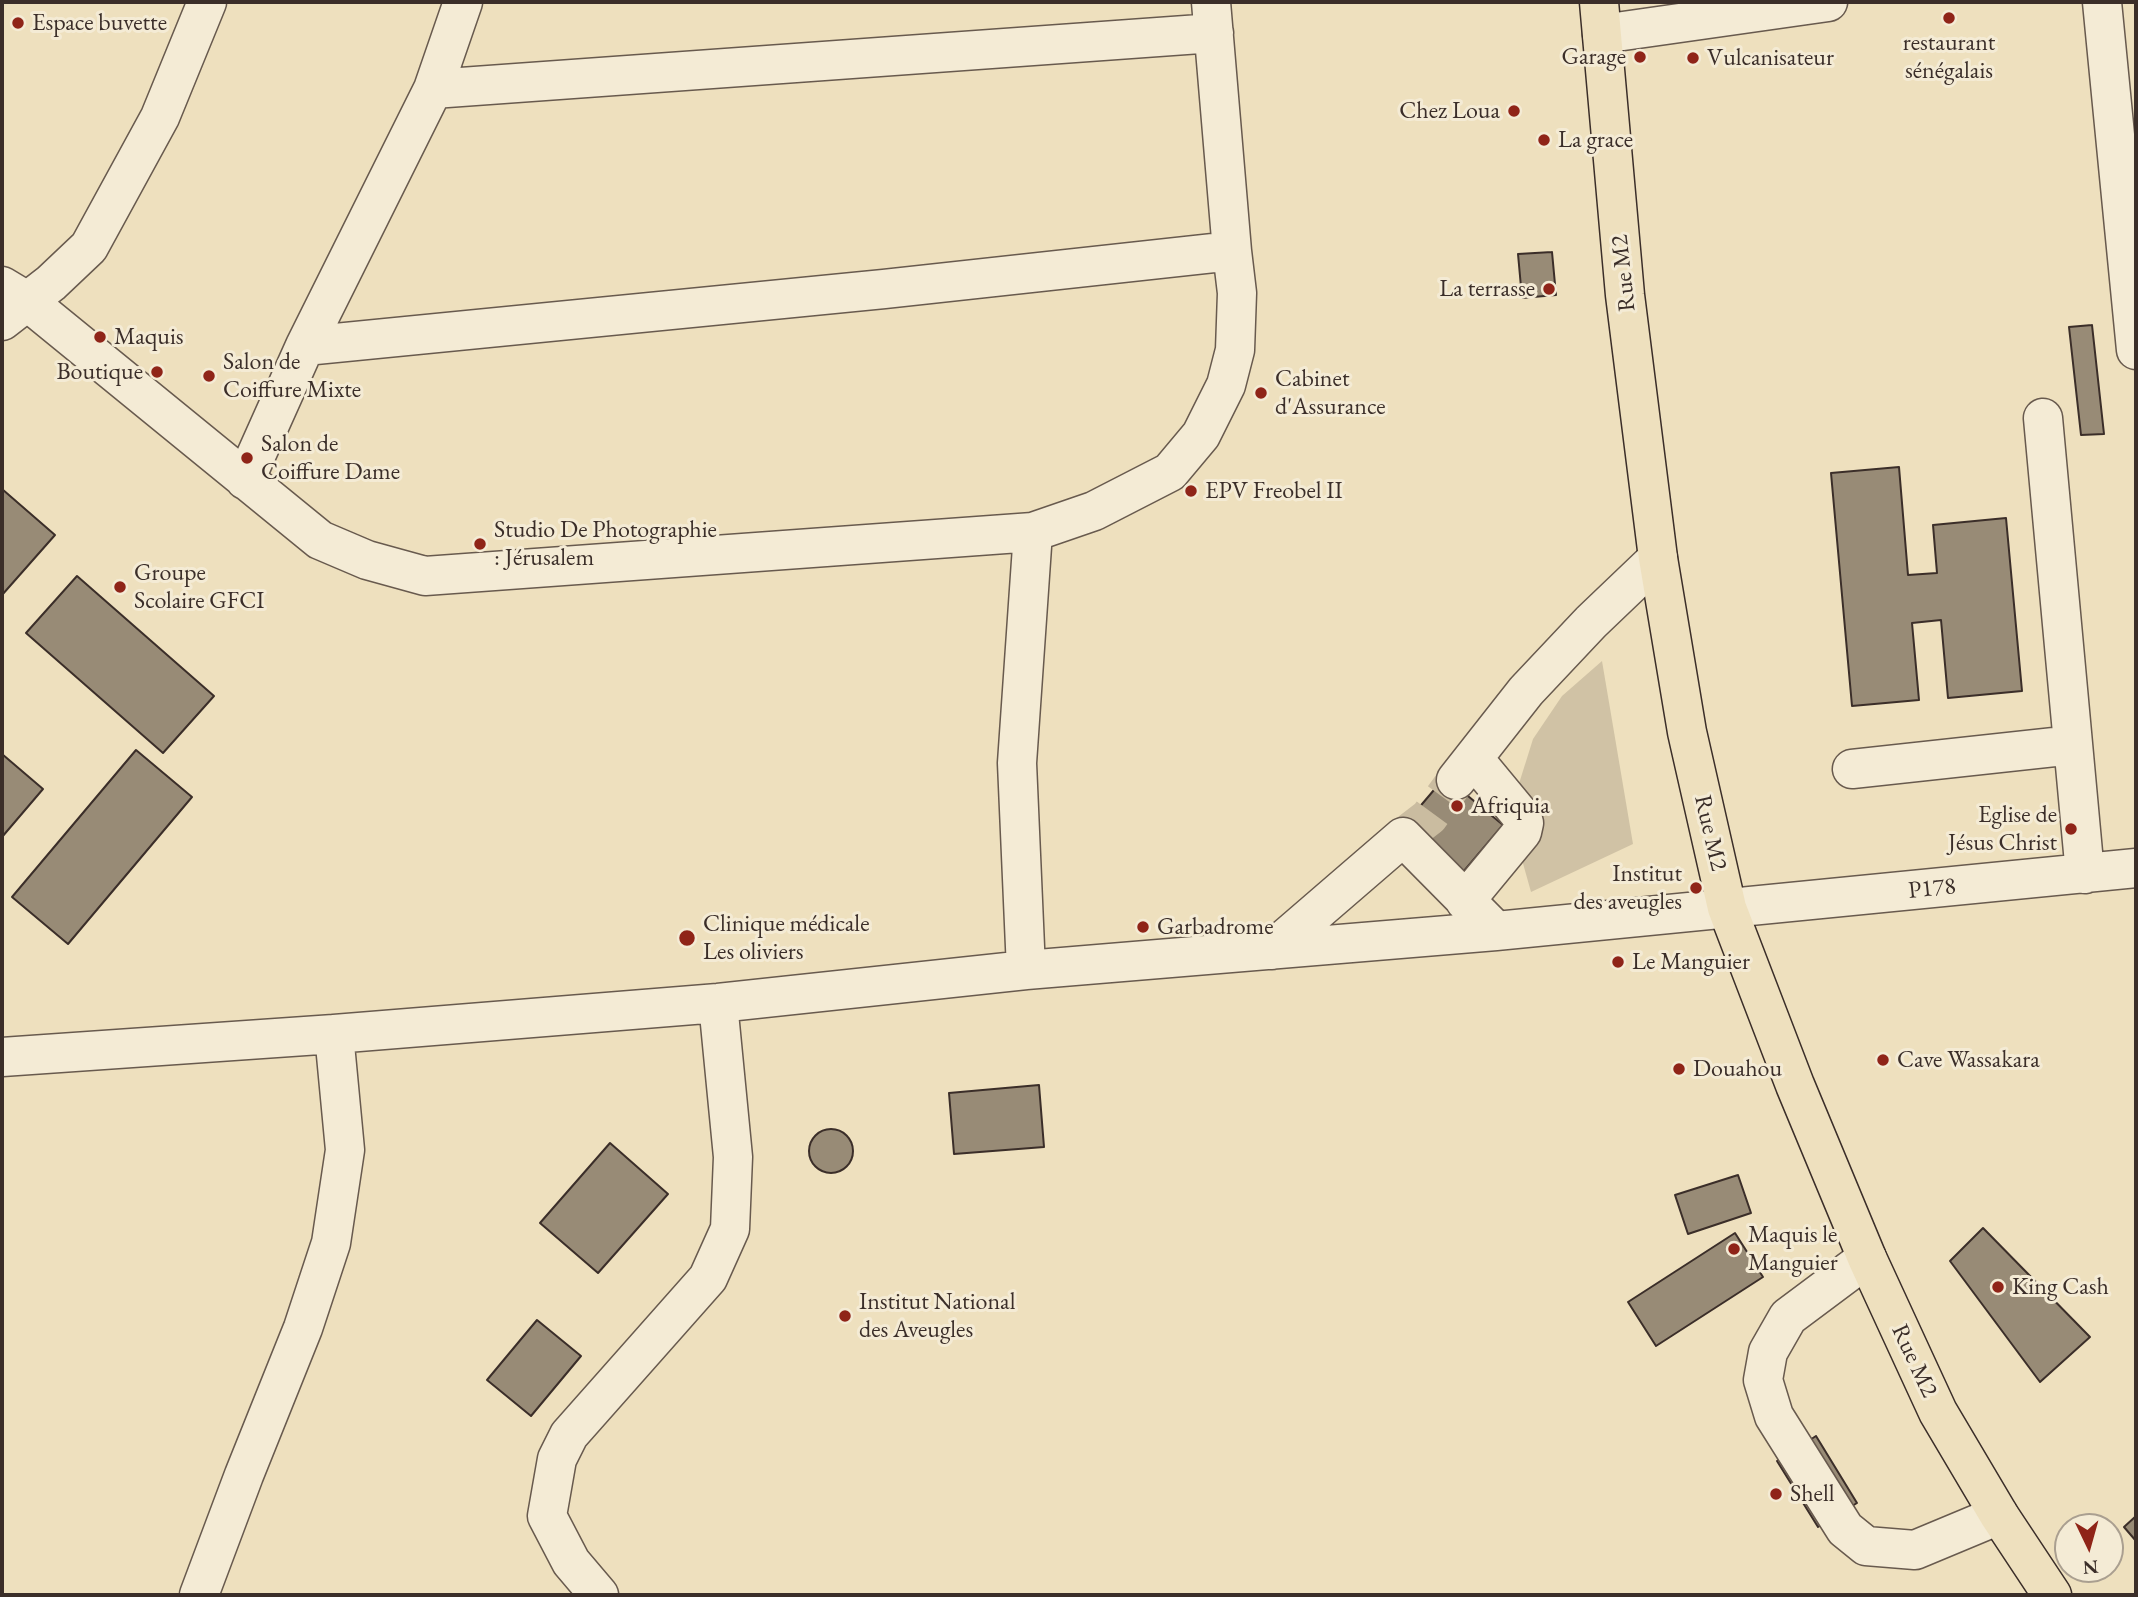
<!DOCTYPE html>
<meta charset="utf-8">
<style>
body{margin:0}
#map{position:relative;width:2138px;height:1597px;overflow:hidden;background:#eee0be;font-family:"EB Garamond",serif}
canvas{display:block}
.frame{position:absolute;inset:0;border:4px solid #3b2e29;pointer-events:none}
.north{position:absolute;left:2054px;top:1513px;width:70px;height:70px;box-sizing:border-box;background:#f4ebd5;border:2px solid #aa9f90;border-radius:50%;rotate:175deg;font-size:19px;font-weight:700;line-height:28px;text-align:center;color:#3b2e29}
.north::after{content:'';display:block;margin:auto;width:24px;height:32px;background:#8f2418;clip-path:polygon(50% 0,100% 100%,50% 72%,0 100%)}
</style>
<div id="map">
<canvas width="2138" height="1597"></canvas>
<div class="frame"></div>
<div class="north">N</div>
</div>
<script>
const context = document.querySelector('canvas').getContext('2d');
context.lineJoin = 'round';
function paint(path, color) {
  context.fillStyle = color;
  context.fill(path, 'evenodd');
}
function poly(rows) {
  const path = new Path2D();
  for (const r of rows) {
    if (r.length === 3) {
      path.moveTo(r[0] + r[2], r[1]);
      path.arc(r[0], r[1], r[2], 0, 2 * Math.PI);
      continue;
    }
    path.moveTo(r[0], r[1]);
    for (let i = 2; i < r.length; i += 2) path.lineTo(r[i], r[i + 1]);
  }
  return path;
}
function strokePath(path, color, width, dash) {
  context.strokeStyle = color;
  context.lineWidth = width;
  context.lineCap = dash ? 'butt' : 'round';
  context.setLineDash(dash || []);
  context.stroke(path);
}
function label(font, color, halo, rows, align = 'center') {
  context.font = font + ' "EB Garamond",serif';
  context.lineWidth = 6;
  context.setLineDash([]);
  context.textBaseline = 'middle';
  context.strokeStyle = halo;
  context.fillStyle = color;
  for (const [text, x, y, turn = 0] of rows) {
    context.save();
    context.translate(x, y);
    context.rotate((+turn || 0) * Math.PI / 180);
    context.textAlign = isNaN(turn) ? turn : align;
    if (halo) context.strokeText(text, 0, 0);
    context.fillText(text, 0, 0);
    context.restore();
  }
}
const green = poly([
 [1602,661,1633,844,1531,892,1517,842,1517,790,1533,739,1562,696]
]);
const building = poly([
 [1552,252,1556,295,1522,298,1518,254,1552,252],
 [2092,325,2104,434,2081,435,2069,327,2092,325],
 [1899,467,1908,575,1937,573,1933,525,2006,518,2022,691,1948,698,1941,620,1912,623,1919,700,1852,706,1831,473,1899,467],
 [2,489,55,535,2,595,2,489],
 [77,576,214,696,163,753,26,633,77,576],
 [136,750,192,797,68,944,12,897,136,750],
 [2,754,43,789,2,837,2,754],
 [1445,777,1503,825,1458,878,1400,830,1445,777],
 [1039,1085,1044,1147,954,1154,949,1093,1039,1085],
 [831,1151,22],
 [610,1143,668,1194,598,1273,540,1223,610,1143],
 [1738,1175,1751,1213,1688,1234,1675,1195,1738,1175],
 [1983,1228,2090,1337,2040,1382,1950,1261,1983,1228],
 [1735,1233,1763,1277,1656,1346,1628,1302,1735,1233],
 [537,1320,581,1356,531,1416,487,1380,537,1320],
 [1816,1436,1857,1503,1818,1527,1777,1461,1816,1436],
 [2136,1516,2136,1541,2124,1527,2136,1516]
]);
const minorTunnel = poly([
 [1403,837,1429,817,1456,780]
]);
const minor = poly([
 [2102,2,2136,350],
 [1602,34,1828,2],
 [433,89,1214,33],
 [2,286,27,301,320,540,367,560,425,576,1033,532,1094,511,1170,472,1201,435,1226,385,1235,350,1237,293,1232,251,1211,2],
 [2,321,51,283,89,247,160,117,207,2],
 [305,346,884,289,1232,251],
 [2043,418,2085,874],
 [245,480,305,346,433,89,463,2],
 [1852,769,2073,745],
 [1456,780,1526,691,1591,622,1658,558],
 [1465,901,1522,832,1524,823,1522,817,1474,759],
 [1272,950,1403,837,1496,931],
 [1026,970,1017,763,1033,532],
 [2,1057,334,1034,718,1003,1026,970,1496,931,2136,868],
 [1867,1258,1788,1317,1768,1352,1763,1380,1774,1416,1845,1529,1866,1546,1915,1550,1999,1515],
 [199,1595,244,1475,303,1328,331,1243,345,1150,334,1034],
 [599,1595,571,1562,547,1516,557,1459,569,1435,708,1278,730,1229,733,1157,718,1003]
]);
const major = poly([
 [1599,2,1625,295,1658,558,1687,732,1727,908,1795,1085,1867,1258,1938,1412,1999,1515,2052,1595]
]);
const markers = [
 [1949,18,7,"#8f2418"],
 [18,23,7,"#8f2418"],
 [1640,57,7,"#8f2418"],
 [1693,58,7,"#8f2418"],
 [1514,111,7,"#8f2418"],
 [1544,140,7,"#8f2418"],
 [1549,289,7,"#8f2418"],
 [100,337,7,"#8f2418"],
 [157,372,7,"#8f2418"],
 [209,376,7,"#8f2418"],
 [1261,393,7,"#8f2418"],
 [247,458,7,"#8f2418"],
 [1191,491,7,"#8f2418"],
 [480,544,7,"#8f2418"],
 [120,587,7,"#8f2418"],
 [1457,806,7,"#8f2418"],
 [2071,829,7,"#8f2418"],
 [1696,888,7,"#8f2418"],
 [1143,927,7,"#8f2418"],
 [687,938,9,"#8f2418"],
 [1618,962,7,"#8f2418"],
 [1883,1060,7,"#8f2418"],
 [1679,1069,7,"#8f2418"],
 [1734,1249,7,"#8f2418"],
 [1998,1287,7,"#8f2418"],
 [845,1316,7,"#8f2418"],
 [1776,1494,7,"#8f2418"]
];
const poiNames = [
 ["Espace buvette",32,23],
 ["restaurant",1949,43,"center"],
 ["sénégalais",1949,71,"center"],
 ["Garage",1626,57,"right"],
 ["Vulcanisateur",1707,58],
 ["Chez Loua",1500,111,"right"],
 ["La grace",1558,140],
 ["La terrasse",1535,289,"right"],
 ["Maquis",114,337],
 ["Salon de",223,362],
 ["Coiffure Mixte",223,390],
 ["Boutique",143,372,"right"],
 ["Cabinet",1275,379],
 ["d'Assurance",1275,407],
 ["Salon de",261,444],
 ["Coiffure Dame",261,472],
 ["EPV Freobel II",1205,491],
 ["Studio De Photographie",494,530],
 [": Jérusalem",494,558],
 ["Groupe",134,573],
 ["Scolaire GFCI",134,601],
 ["Afriquia",1471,806],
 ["Eglise de",2057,815,"right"],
 ["Jésus Christ",2057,843,"right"],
 ["Institut",1682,874,"right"],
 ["des aveugles",1682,902,"right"],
 ["Clinique médicale",703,924],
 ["Les oliviers",703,952],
 ["Garbadrome",1157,927],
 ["Le Manguier",1632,962],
 ["Cave Wassakara",1897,1060],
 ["Douahou",1693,1069],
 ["Maquis le",1748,1235],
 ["Manguier",1748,1263],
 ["King Cash",2012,1287],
 ["Institut National",859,1302],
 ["des Aveugles",859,1330],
 ["Shell",1790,1494]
];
const streetNames = [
 ["Rue M2",1624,273,-96],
 ["Rue M2",1710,833,77],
 ["P178",1932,889,-6],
 ["Rue M2",1914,1361,65]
];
paint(green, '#d0c2a5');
paint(building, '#988b76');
strokePath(building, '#3b2e29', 2);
strokePath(minorTunnel, '#cabca0', 38, [38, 19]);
strokePath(minor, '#685a4e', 41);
strokePath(major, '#3b2e29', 41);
strokePath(minor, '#f4ebd5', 38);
strokePath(major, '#eee0be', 38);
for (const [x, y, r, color] of markers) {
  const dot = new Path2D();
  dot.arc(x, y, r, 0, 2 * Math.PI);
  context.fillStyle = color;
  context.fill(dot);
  strokePath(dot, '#f4ebd5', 2.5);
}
label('24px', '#3b2e29', '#f4ebd5', poiNames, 'left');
label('24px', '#3b2e29', '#f4ebd5', streetNames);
</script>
